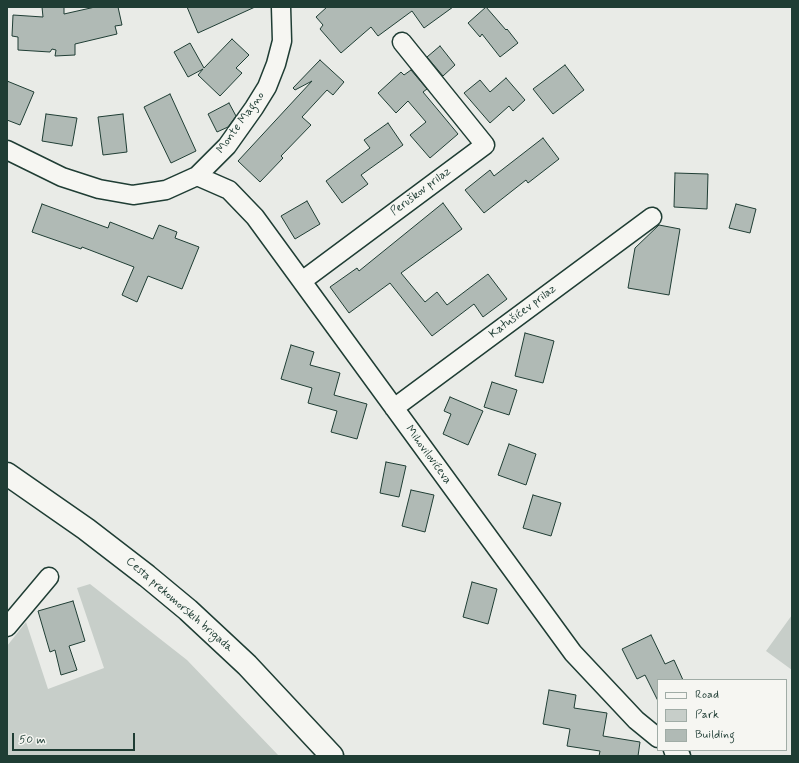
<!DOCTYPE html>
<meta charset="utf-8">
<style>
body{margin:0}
#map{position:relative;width:799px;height:763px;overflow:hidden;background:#e9ebe7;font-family:Mynerve,sans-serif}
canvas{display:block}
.frame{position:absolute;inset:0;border:8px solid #1f3d34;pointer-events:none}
.legend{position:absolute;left:657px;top:679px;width:130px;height:72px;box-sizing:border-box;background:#f6f6f2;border:1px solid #a0aca6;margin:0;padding:5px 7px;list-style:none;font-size:12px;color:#1f3d34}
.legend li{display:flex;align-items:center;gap:8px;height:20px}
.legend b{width:20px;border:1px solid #a0aca6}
.scale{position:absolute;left:12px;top:733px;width:123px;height:18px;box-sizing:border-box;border:2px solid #1f3d34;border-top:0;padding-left:5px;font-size:12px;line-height:14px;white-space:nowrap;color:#1f3d34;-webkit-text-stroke:3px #f6f6f2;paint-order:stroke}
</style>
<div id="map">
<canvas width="799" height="763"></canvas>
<div class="frame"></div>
<ul class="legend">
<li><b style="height:5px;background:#f6f6f2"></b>Road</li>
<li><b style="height:11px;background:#c7cec9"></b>Park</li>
<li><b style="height:11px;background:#b0bab5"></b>Building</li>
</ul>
<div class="scale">50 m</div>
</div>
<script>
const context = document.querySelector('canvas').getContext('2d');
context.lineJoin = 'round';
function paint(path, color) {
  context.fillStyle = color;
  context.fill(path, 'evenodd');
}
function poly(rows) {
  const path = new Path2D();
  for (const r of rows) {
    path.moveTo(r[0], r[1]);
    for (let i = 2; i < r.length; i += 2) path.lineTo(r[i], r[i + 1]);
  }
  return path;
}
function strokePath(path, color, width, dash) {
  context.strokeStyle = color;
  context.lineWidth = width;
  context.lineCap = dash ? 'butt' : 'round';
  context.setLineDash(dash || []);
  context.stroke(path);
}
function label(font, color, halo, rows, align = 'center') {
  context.font = font + ' Mynerve,sans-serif';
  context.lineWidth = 3;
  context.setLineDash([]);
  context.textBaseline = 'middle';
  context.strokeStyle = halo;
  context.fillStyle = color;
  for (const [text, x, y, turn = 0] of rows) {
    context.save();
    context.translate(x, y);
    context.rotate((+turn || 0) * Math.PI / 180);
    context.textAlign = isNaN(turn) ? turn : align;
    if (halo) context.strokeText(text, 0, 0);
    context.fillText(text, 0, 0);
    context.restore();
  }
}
const green = poly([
 [90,584,187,660,279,756,7,756,7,646,26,622,48,689,104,668,77,588],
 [792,615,792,670,766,651]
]);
const building = poly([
 [42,7,64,7,64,14,95,7,118,7,122,25,115,26,117,34,75,44,75,55,55,56,56,50,52,49,50,52,18,50,18,37,12,36,13,15,43,17,42,7],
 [187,7,255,7,198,33,187,7],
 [327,7,453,7,424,28,412,11,378,36,371,27,341,53,320,29,323,25,316,17,327,7],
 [486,7,506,30,507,29,518,43,500,57,482,34,480,37,468,23,486,7],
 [232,39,249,55,236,68,242,73,220,96,198,75,203,69,188,77,174,52,190,43,204,68,232,39],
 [440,46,455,65,443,76,427,57,440,46],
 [320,60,344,82,333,95,327,90,302,117,311,125,281,156,283,158,260,182,238,161,312,81,295,90,293,88,320,60],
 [565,65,584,90,553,114,533,89,565,65],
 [411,70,427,89,423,92,458,134,430,158,410,135,426,122,408,101,396,113,378,93,401,72,404,75,411,70],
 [506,78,525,100,513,111,509,106,490,123,464,93,480,80,490,92,506,78],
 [7,81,34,92,20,125,7,120,7,81],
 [170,94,196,151,171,163,144,107,170,94],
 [229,103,236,116,228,127,217,132,208,114,229,103],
 [46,114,77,118,72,146,42,141,46,114],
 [123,114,127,152,103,155,98,117,123,114],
 [388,123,403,145,361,175,368,184,342,203,326,181,370,148,364,140,388,123],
 [543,138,559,159,528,183,526,180,484,213,465,190,490,170,494,176,543,138],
 [675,173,708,174,707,209,674,207,675,173],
 [307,201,320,224,295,239,281,216,307,201],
 [443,203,462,229,401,273,425,302,437,292,447,305,488,274,507,299,483,317,474,304,432,336,390,283,349,313,330,287,357,268,359,271,443,203],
 [42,204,108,228,110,222,153,239,159,225,177,232,175,238,199,247,182,289,148,276,137,302,122,295,134,267,82,247,81,249,32,232,42,204],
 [736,204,756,209,750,233,729,228,736,204],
 [659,225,680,229,669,295,628,288,635,248,659,225],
 [525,333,554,341,543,383,515,376,525,333],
 [291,345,314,352,310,365,340,373,334,395,367,404,357,439,331,432,337,411,308,403,312,388,281,379,291,345],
 [492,382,517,390,509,415,484,407,492,382],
 [450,397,483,411,468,445,443,434,451,414,444,411,450,397],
 [509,444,536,454,526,485,498,475,509,444],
 [386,462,406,466,399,497,380,493,386,462],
 [411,490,434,495,425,532,402,526,411,490],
 [533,495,561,503,551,536,523,528,533,495],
 [472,582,497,589,488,624,463,617,472,582],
 [73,601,85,641,69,646,77,670,61,675,55,650,50,652,38,611,73,601],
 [651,635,665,664,674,660,683,680,658,680,658,701,645,675,637,679,622,649,651,635],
 [549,690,576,695,574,708,607,713,603,736,640,742,638,756,599,756,600,751,567,746,570,729,543,724,549,690]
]);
const street = poly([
 [7,150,62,177,99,189,133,195,166,190,197,176,227,146,254,108,267,87,276,64,282,41,281,7],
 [197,176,229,190,255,217,573,653,636,720,658,738],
 [302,281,485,145,402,42],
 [394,408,652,217],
 [7,627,49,577],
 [673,750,681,756]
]);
const secondary = poly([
 [7,474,86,529,147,576,188,610,247,665,332,756]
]);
const streetNames = [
 ["Monte Magno",241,123,-54],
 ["Peruškov prilaz",421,192,-37],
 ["Katušićev prilaz",523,312,-37],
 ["Mihovilovićeva",428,455,54],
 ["Cesta prekomorskih brigada",179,605,41]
];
paint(green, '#c7cec9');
paint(building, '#b0bab5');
strokePath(building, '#1f3d34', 1);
strokePath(street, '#1f3d34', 21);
strokePath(secondary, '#1f3d34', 25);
strokePath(street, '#f6f6f2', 18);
strokePath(secondary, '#f6f6f2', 22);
label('12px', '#1f3d34', '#f6f6f2', streetNames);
</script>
